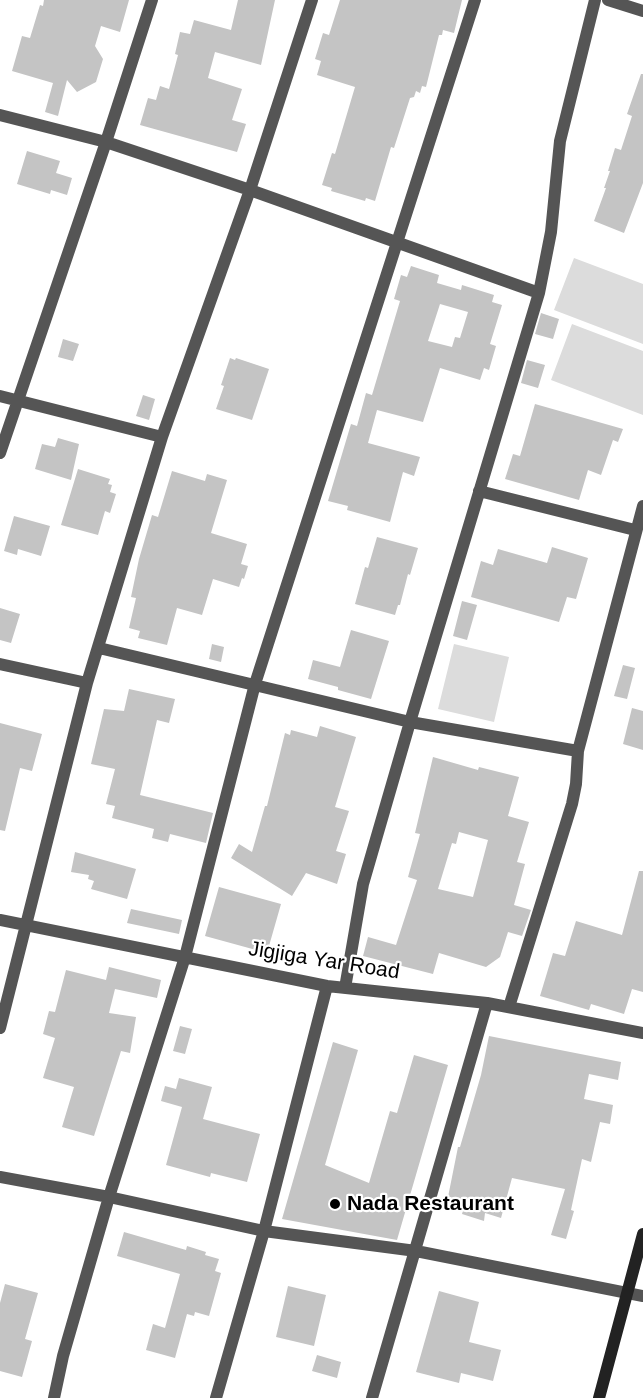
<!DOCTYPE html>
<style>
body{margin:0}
canvas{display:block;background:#fff}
</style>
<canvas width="643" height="1398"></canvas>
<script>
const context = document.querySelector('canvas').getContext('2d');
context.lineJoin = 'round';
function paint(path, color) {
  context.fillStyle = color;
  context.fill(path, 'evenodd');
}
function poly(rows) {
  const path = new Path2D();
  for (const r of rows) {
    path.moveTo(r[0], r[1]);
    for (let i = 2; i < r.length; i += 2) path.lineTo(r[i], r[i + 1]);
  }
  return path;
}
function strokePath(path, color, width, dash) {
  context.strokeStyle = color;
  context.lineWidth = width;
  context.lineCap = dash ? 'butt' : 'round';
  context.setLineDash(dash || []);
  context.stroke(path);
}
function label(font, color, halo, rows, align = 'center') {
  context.font = font + ' Helvetica,sans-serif';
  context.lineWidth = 4.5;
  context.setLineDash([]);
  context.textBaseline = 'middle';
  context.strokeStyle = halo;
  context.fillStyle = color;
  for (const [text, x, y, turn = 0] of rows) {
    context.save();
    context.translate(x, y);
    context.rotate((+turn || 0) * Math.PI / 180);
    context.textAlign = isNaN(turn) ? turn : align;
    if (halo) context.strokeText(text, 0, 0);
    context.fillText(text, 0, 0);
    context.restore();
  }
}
const green = poly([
 [574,258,643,284,643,344,554,310],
 [572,324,643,351,643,415,551,380],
 [454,644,509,657,494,722,438,709]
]);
const building = poly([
 [44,0,129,0,120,32,101,26,95,46,103,59,96,82,77,92,67,80,58,116,45,112,53,83,12,71,22,36,30,38,40,5,43,6],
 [238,0,275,0,261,65,215,52,208,78,242,89,232,120,246,124,237,152,140,125,148,98,156,100,160,86,169,89,178,55,175,54,180,32,190,34,194,20,231,30],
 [340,0,462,0,454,33,443,30,442,35,439,35,426,87,422,86,420,93,416,91,414,97,410,98,394,148,391,147,375,201,366,198,365,201,331,191,332,188,322,185,332,153,335,154,355,87,317,75,321,61,315,59,323,33,329,35],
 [641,74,643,74,643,183,624,233,594,221,606,188,604,188,610,171,608,171,615,148,621,150,632,116,627,114],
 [27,151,60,161,56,173,72,178,67,195,51,190,50,194,17,184],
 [411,266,439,275,437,283,461,290,462,285,494,295,492,302,502,305,490,344,496,346,489,370,484,368,480,380,440,368,423,422,377,410,368,443,420,457,414,476,403,472,390,522,347,510,348,506,328,501,351,424,357,426,366,393,372,395,400,301,394,299,401,275,407,277],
 [440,304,468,312,460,338,455,337,452,347,428,341],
 [541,313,559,319,553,339,535,334],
 [63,339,79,344,73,361,58,357],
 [230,358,235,360,236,358,269,369,252,420,216,409,224,386,221,385],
 [527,360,545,365,538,388,521,383],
 [143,395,155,399,149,420,136,416],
 [535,404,623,429,618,442,613,440,601,475,588,470,579,500,505,479,513,454,520,456],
 [58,438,79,444,71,480,35,469,42,444,55,447],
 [78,469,110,479,108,484,112,485,110,492,116,494,110,513,105,511,98,535,61,525],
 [172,471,205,481,207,474,227,480,211,533,247,544,241,564,248,566,244,579,242,578,239,587,213,579,202,615,177,608,167,645,138,638,140,631,129,628,136,598,131,597,139,559,152,515,158,517],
 [14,516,50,526,41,556,18,549,17,555,4,551],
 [377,537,418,548,410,575,408,574,400,605,398,605,395,615,355,604,365,567,368,568],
 [552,547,588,558,576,599,567,597,559,622,471,597,481,561,493,565,498,549,547,563],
 [462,601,477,605,467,640,453,636],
 [0,608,20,614,11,643,0,640],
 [351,630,389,641,371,699,338,690,338,687,308,679,313,660,340,667],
 [212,644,224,647,221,662,209,659],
 [623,665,635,668,627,699,614,696],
 [129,689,175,699,169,723,157,720,140,795,213,813,206,843,170,834,168,842,152,838,154,829,112,818,115,806,106,804,115,769,91,764,104,709,124,711],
 [632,708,643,711,643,750,623,744],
 [0,723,42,734,32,771,20,768,5,831,0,830],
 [320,726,356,737,335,807,349,811,336,851,346,854,337,884,306,873,292,896,231,858,239,844,252,852,265,806,267,806,285,733,290,735,291,730,317,737],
 [433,757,478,770,479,767,519,777,508,816,529,822,517,862,525,864,514,905,531,910,522,936,508,932,500,957,486,967,439,953,433,974,363,956,368,937,396,945,417,880,408,877,420,834,415,833],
 [459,832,488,840,473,897,438,889,452,843,456,844],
 [75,852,136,869,127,899,91,889,94,881,88,879,89,875,71,872],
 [639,871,643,871,643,992,632,989,624,1014,591,1004,589,1010,540,996,553,953,565,956,576,921,622,935],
 [219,887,281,904,267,953,205,936],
 [131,909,182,920,179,934,127,923],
 [109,967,161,980,157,998,115,989,109,1013,136,1017,130,1053,121,1051,94,1136,62,1127,74,1087,43,1078,55,1038,43,1034,49,1011,55,1012,66,970,106,980],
 [180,1026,192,1029,185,1054,173,1051],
 [489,1036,621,1062,618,1080,589,1074,584,1099,613,1105,610,1124,600,1122,591,1162,582,1159,571,1210,574,1211,566,1239,551,1235,565,1189,512,1178,501,1218,485,1213,484,1221,462,1214,464,1207,459,1206,461,1199,448,1197,458,1147,460,1147,481,1075],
 [333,1042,358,1050,325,1165,369,1183,390,1111,397,1113,414,1055,448,1065,397,1240,282,1219],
 [179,1078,212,1087,203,1119,260,1134,247,1182,211,1173,210,1177,166,1165,182,1107,161,1101,165,1086,176,1089],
 [124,1232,186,1250,187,1246,206,1252,205,1255,219,1259,215,1271,221,1273,209,1316,195,1312,194,1316,187,1314,175,1358,146,1350,153,1324,165,1328,180,1274,117,1256],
 [5,1284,38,1293,25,1339,32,1341,22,1377,0,1371,0,1303],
 [288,1286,326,1295,314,1346,276,1337],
 [439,1291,479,1302,469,1342,501,1350,493,1381,461,1373,459,1383,416,1372],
 [317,1355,341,1362,337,1378,312,1371]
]);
const street = poly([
 [608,0,643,11],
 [0,115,106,142,250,190,539,293],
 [0,396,162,437],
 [0,453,106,142,152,0],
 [479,491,635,530],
 [99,648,410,722,578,751],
 [0,664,87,683],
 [0,920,327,986,487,1003,643,1033],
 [345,988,363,884,410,722,539,293,551,232,560,141,595,0],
 [509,1007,572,804,576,784,578,751,643,506],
 [0,1028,87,683,162,437,250,190,312,0],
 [0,1177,109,1197,264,1231,416,1251,643,1296],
 [54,1398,63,1356,109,1197,185,957,255,684,475,0],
 [216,1398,264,1231,327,986],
 [372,1398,487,1003]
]);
const secondary = poly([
 [599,1398,643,1234]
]);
const markers = [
 [335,1204,6,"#000"]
];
const streetNames = [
 ["Jigjiga Yar Road",324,961,9]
];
const poiNames = [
 ["Nada Restaurant",347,1204]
];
paint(green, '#dcdcdc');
paint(building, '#c4c4c4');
strokePath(street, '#555', 12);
strokePath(secondary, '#222', 12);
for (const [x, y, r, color] of markers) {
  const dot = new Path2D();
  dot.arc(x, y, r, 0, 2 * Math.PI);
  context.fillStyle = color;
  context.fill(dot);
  strokePath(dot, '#fff', 2);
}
label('21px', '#000', '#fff', streetNames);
label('bold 21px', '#000', '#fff', poiNames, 'left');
</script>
